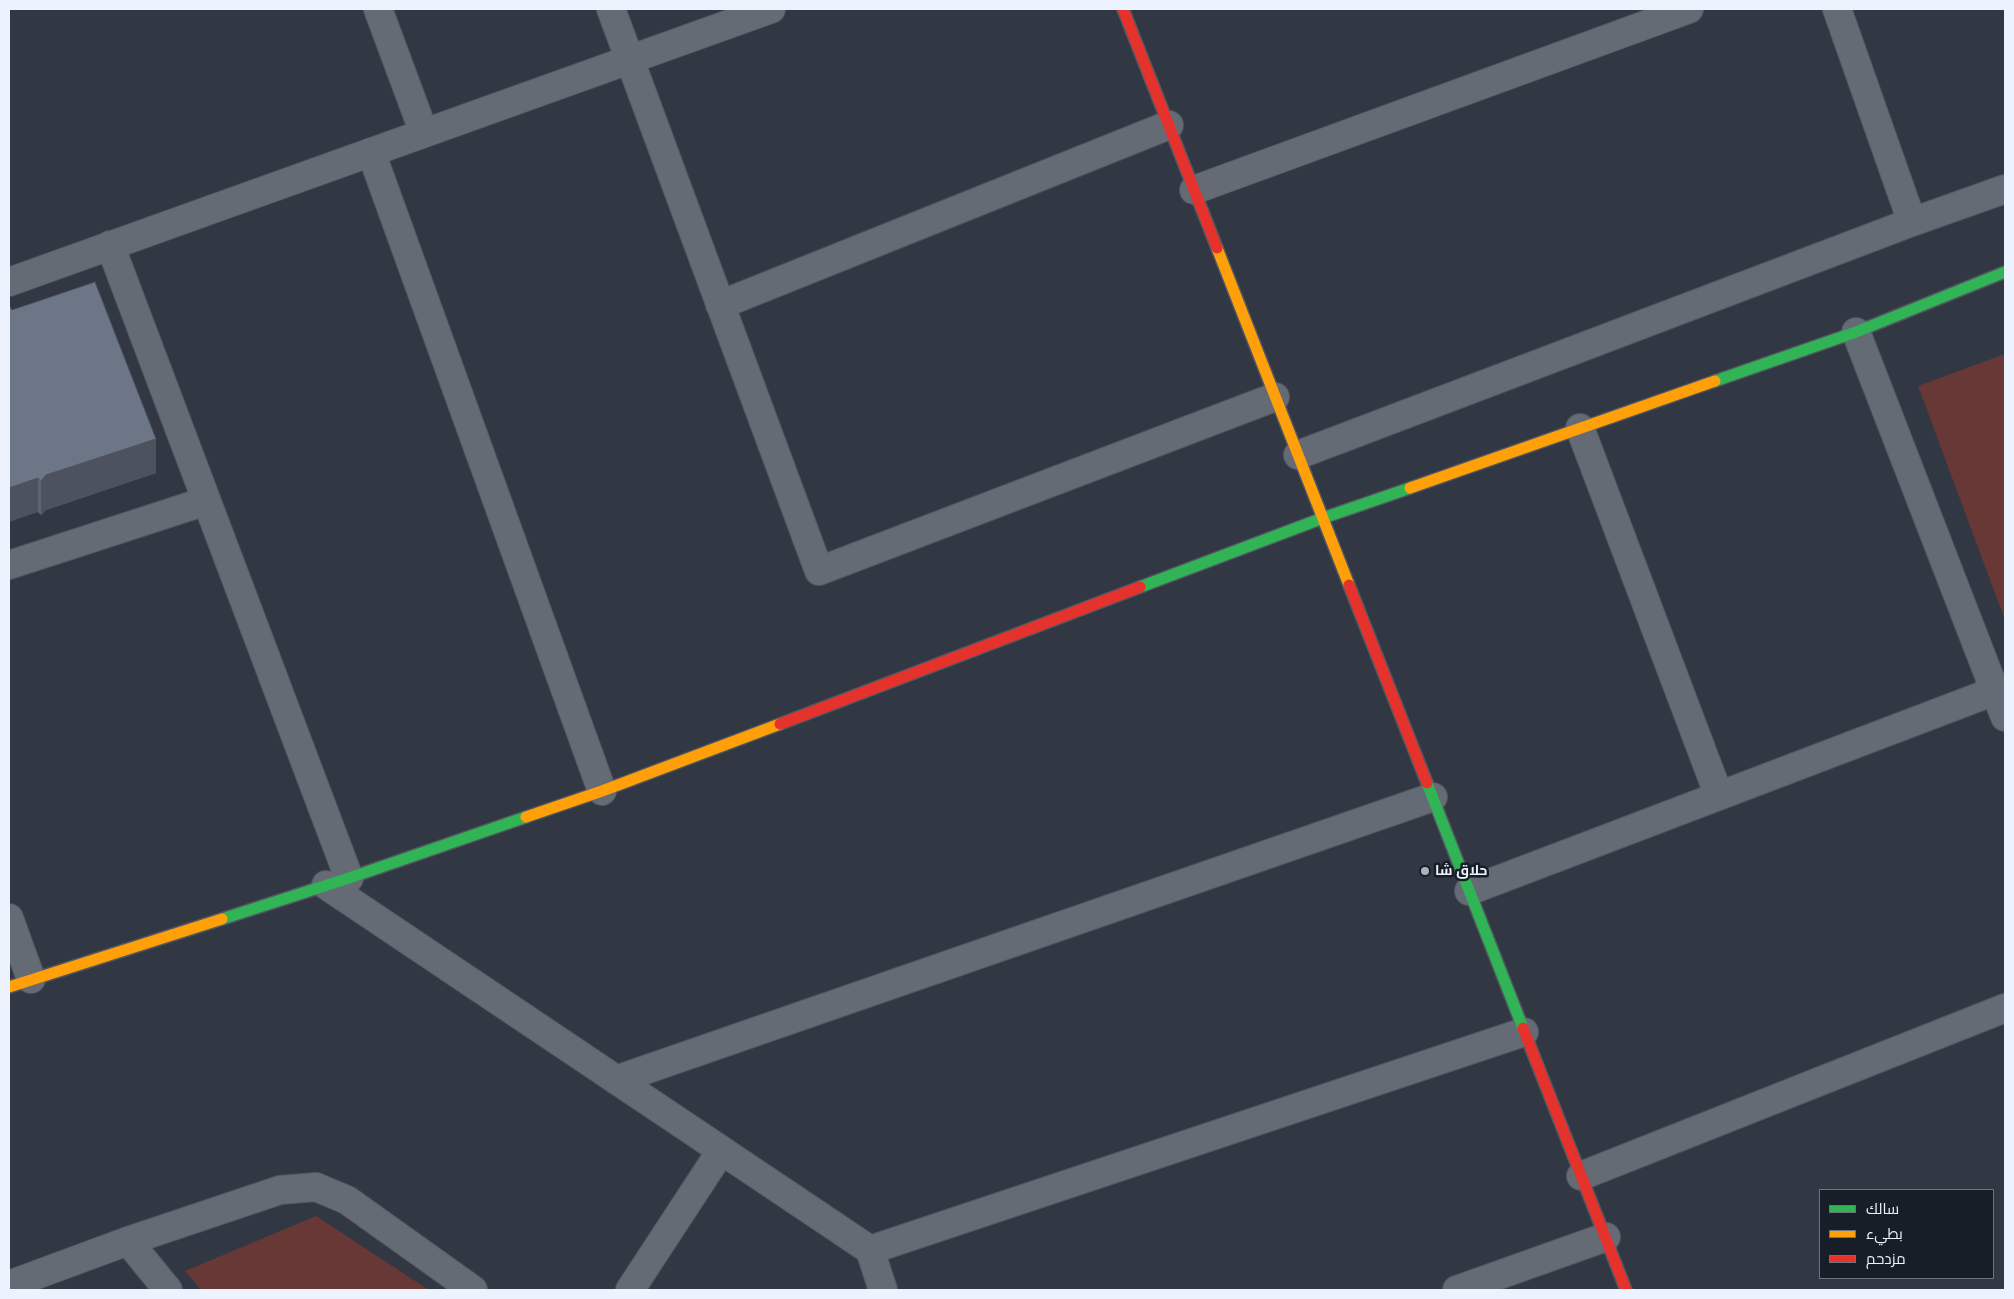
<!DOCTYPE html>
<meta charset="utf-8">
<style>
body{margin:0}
#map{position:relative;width:2014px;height:1299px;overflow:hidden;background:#313843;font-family:Quicksand,Cairo,sans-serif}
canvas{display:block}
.frame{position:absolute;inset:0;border:10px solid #ecf3fe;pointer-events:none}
.legend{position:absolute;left:1819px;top:1189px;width:175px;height:90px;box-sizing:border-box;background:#181e27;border:1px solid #6d737d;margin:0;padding:6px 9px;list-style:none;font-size:15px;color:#ecf3fe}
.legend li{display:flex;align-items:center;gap:10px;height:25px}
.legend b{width:25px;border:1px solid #6d737d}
</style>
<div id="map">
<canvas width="2014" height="1299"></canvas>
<div class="frame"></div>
<ul class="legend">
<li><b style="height:6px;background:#30b455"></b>سالك</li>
<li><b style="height:6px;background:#ff9f0a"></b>بطيء</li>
<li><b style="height:6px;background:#e5322d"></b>مزدحم</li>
</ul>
</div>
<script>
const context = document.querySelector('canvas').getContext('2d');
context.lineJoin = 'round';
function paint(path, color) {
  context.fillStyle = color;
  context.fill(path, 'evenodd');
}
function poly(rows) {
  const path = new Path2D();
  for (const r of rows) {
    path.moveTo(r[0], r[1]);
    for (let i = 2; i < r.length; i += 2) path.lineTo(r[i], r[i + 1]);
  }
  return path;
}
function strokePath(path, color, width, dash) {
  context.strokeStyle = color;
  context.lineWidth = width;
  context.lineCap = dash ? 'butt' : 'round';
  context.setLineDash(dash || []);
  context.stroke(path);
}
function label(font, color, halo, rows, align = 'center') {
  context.font = font + ' Quicksand,Cairo,sans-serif';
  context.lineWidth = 5;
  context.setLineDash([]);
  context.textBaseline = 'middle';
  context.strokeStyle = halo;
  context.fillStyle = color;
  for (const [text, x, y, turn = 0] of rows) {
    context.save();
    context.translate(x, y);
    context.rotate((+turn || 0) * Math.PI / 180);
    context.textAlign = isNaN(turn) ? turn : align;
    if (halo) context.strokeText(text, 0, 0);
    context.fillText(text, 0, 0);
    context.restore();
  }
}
const green = poly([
 [2005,354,2005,620,1918,386],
 [316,1216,429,1290,201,1290,185,1271]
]);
const street = poly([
 [378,9,424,133],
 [611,9,819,571,1275,397],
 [1837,9,1912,222],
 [371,152,602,791],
 [1194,190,1689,9],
 [110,245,349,878],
 [9,282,771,9],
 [720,305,1169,125],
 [1856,332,2005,717],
 [1580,428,1719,796],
 [1298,455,1912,222,2005,189],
 [9,565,206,501],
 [326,885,870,1250,883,1290],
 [1469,891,2005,687],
 [9,918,31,979],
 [616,1080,1433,797],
 [1581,1176,2005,1008],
 [128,1241,168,1290],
 [870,1250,1524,1032],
 [9,1285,128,1241,280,1190,316,1187,347,1200,473,1290],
 [630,1290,721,1151],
 [1457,1290,1606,1237]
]);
const fast = poly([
 [1715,381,1856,332,2005,272],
 [1140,587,1323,518,1410,488],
 [1427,783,1523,1028],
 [222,919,349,878,526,817]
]);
const slow = poly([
 [1217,248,1349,585],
 [1410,488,1715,381],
 [526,817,602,791,780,724],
 [9,987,222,919]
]);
const jam = poly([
 [1123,9,1217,248],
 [1349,585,1427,783],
 [780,724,1140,587],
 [1523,1028,1626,1290]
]);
const wall = poly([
 [9,306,156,473,46,510,41,515,38,512]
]);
const shadedWall = poly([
 [156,439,156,473,46,510,41,515,41,481,46,475],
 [38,478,38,512,9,522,9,488]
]);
const building = poly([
 [95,282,156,439,46,475,41,481,38,478,9,488,9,306,12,310,95,282]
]);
const markers = [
 [1425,871,5,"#abb2bd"]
];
const poiNames = [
 ["حلاق شا",1435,871]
];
paint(green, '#673835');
strokePath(street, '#515760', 30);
strokePath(fast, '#515760', 14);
strokePath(slow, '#515760', 14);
strokePath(jam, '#515760', 14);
strokePath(street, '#656b74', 28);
strokePath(fast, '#30b455', 11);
strokePath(slow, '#ff9f0a', 11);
strokePath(jam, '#e5322d', 11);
paint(wall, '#5d6573');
paint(shadedWall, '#4c535e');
paint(building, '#6c7686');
strokePath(building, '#4c535e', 1);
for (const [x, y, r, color] of markers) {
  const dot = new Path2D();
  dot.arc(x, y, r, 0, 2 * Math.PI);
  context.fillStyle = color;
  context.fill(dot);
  strokePath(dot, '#181e27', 2);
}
label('bold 14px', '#ecf3fe', '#181e27', poiNames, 'left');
</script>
